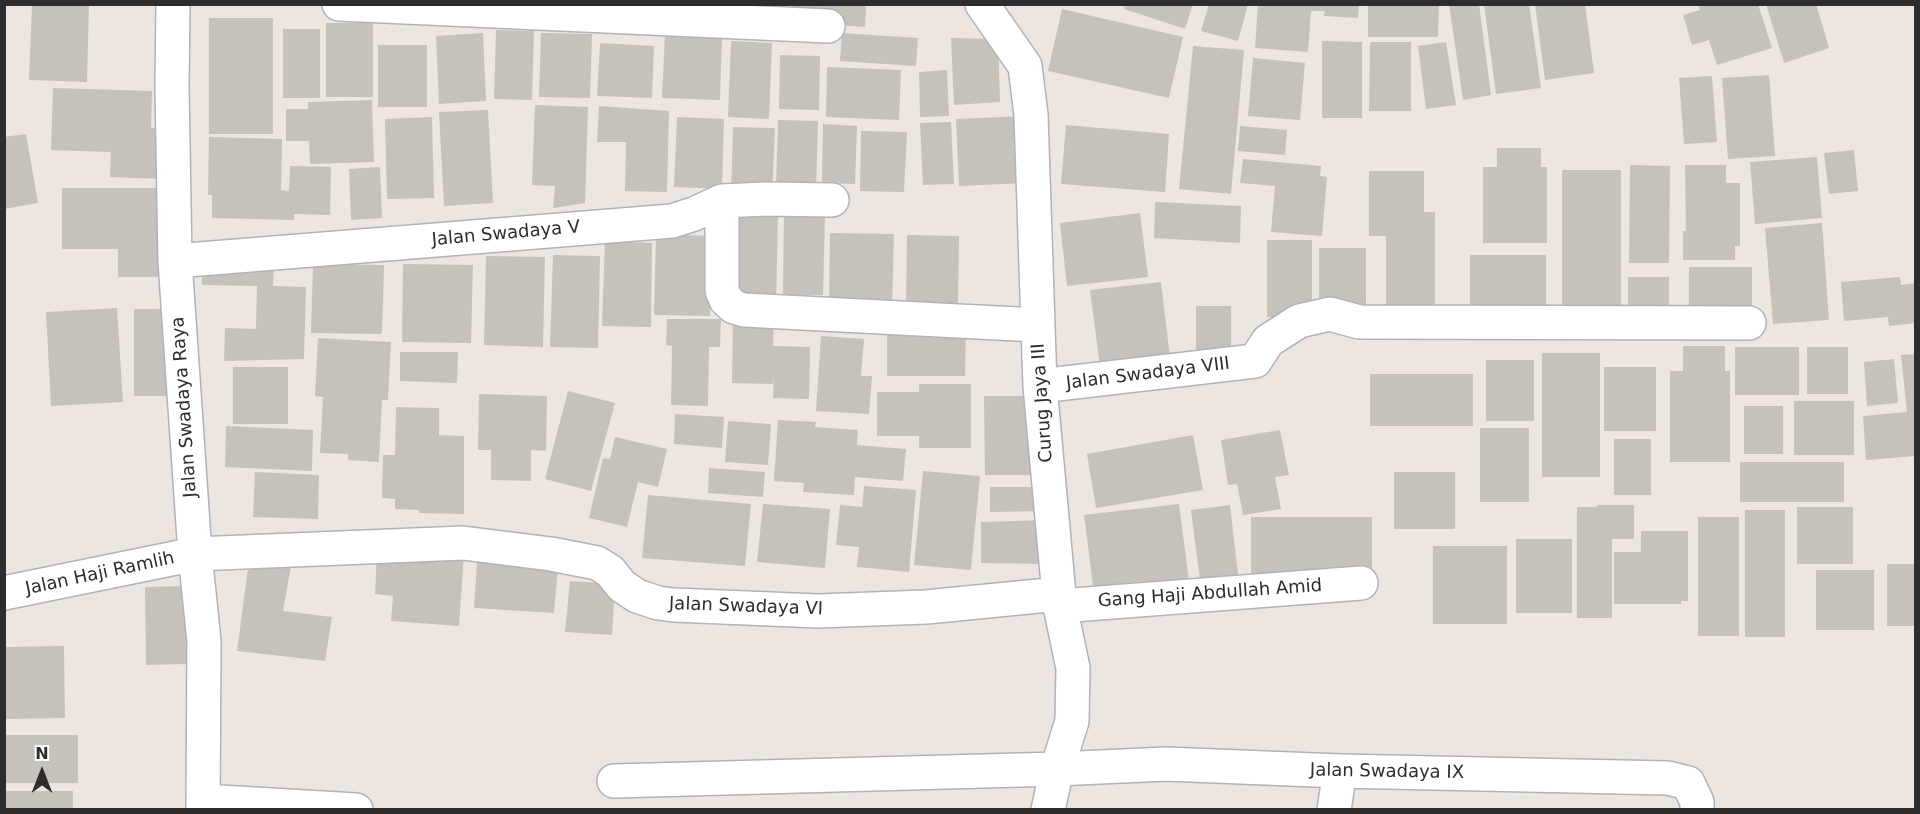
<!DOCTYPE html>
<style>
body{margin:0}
#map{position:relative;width:1920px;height:814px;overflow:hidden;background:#ede6e0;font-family:"DejaVu Sans",sans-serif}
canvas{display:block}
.frame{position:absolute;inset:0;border:6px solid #2d2d2d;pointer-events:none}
.north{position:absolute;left:12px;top:742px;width:60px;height:60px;-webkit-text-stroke:4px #fff;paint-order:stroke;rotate:0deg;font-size:16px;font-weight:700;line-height:24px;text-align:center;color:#2d2d2d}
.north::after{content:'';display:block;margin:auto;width:21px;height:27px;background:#2d2d2d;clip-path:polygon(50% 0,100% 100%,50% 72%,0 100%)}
</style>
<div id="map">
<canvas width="1920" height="814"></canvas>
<div class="frame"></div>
<div class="north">N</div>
</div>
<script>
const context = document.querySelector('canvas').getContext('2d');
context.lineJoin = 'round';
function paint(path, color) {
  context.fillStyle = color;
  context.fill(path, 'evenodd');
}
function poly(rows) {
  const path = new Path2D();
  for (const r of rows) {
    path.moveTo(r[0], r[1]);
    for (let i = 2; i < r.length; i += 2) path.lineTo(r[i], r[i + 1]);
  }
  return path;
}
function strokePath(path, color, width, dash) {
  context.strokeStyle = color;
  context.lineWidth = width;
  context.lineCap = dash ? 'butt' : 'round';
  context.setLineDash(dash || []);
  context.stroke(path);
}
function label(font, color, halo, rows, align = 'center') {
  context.font = font + ' "DejaVu Sans",sans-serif';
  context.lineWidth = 4.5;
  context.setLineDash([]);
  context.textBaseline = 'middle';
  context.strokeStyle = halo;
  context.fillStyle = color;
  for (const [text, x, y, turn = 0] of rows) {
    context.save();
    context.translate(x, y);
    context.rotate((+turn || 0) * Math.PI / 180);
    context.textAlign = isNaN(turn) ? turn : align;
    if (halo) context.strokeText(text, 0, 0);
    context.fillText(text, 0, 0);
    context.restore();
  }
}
const building = poly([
 [32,4,89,4,87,82,29,80],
 [794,4,866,4,865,27,793,22],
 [1119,4,1193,4,1185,29,1124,9,1125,7],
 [1209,4,1248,4,1238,41,1201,31],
 [1258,4,1359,4,1358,18,1324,16,1325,11,1311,11,1308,52,1255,48],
 [1368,4,1439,4,1438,37,1368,37],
 [1449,4,1479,4,1491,95,1463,100],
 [1484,4,1529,4,1541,88,1496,94],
 [1535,4,1585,4,1594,73,1545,80],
 [1698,4,1758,4,1772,48,1717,65,1709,40,1692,45,1683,15,1700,10],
 [1766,4,1816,4,1829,48,1784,63],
 [1062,9,1183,37,1169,98,1048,71],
 [209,18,273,18,273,134,209,134],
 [326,23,373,23,373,97,326,97],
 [283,29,320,29,320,98,283,98],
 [496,30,534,31,532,100,494,99],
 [483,33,486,101,439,104,436,36],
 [541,33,592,34,590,98,539,97],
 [842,33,918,38,916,66,840,61],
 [665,34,722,36,720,100,662,98],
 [951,38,998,39,1000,102,954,105],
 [731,41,772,43,769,119,728,117],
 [1322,41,1362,42,1362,118,1322,118],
 [1370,42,1411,42,1411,111,1369,111],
 [1446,42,1456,105,1426,109,1418,46],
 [600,43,654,46,652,98,597,96],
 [378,45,427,45,427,107,378,107],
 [1193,46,1244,50,1231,194,1179,189],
 [780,55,820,56,819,110,779,109],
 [1253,58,1305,63,1300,120,1248,116],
 [827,67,901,70,899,120,826,117],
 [947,70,949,116,920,117,919,72],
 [1769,75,1775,156,1728,159,1722,78],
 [1712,76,1717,142,1684,144,1679,78],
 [53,88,152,91,151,128,164,129,162,179,110,177,111,152,51,150],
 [372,100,374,162,310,164,309,141,286,141,286,109,308,109,308,102],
 [535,105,588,107,585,203,553,208,555,186,532,185],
 [599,106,669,111,667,192,625,191,626,142,597,142],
 [488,110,493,203,444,206,439,112],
 [1023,116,1026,183,959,186,956,119],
 [432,117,434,198,387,199,385,119],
 [677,117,724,119,722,189,674,187],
 [778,120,818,121,816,189,776,187],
 [951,122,954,184,923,185,920,123],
 [823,124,857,126,855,184,822,183],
 [1066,125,1169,134,1165,192,1061,184],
 [1240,126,1287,130,1285,155,1238,151],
 [733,127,775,128,772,198,731,196],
 [861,131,907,132,904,192,860,191],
 [26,134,38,203,4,209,4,137],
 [209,137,282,139,281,190,289,191,290,166,331,167,330,215,294,214,294,220,212,218,212,195,208,195],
 [1497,148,1541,148,1541,167,1547,167,1547,243,1483,243,1483,167,1497,167],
 [1854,150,1858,191,1829,194,1824,153],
 [1817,157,1822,218,1755,224,1750,162],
 [1243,159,1321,166,1320,176,1327,177,1322,236,1271,232,1275,186,1240,183],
 [1630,165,1670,166,1669,263,1629,263],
 [1685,165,1726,165,1726,183,1740,183,1740,246,1735,246,1735,260,1683,260,1683,231,1686,231],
 [380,167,382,218,351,220,349,169],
 [1562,170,1621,170,1621,316,1562,316],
 [1369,171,1424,171,1424,212,1435,212,1435,306,1386,306,1386,236,1369,236],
 [62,188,172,188,162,277,118,277,118,249,62,249],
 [1155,202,1241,206,1240,243,1154,238],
 [729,211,778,212,776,302,727,301],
 [784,213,825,214,823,295,783,295],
 [1140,213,1148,277,1067,286,1060,223],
 [1822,223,1829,320,1773,324,1765,228],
 [830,233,894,234,892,307,829,306],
 [656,234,711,236,710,316,654,315],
 [907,235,959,236,958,307,906,307],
 [1267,240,1312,240,1312,317,1267,317],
 [605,241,652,243,651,327,602,326],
 [1319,248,1366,248,1366,309,1319,309],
 [553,255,600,256,598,348,550,347],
 [1470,255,1546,255,1546,319,1470,319],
 [486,256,545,257,543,347,484,345],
 [274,258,273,286,306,287,304,359,224,361,225,328,256,329,257,286,202,285,202,260],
 [313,264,384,265,382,334,311,333],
 [403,264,473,265,471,343,402,342],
 [1689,267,1752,267,1752,314,1689,314],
 [1628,277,1669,277,1669,317,1628,317],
 [1900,277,1901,285,1916,283,1916,323,1889,326,1888,317,1844,321,1841,282],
 [1161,282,1171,366,1101,374,1090,290],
 [1196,306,1231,306,1231,352,1196,352],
 [117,308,123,402,51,406,46,312],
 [134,309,171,309,171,396,134,396],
 [733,316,774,317,773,346,810,347,809,399,773,398,774,375,773,384,732,383],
 [667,319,721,319,720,347,709,347,708,406,671,405,672,346,666,345],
 [887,325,966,326,965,376,887,376],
 [821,336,864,339,861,376,872,376,869,414,816,411],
 [318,338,391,342,388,400,382,400,379,462,348,460,348,454,320,453,323,397,315,396],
 [1683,346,1725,346,1725,371,1730,371,1730,462,1670,462,1670,371,1683,371],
 [1735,347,1799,347,1799,395,1735,395],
 [1807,347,1848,347,1848,394,1807,394],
 [400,352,458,352,457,383,400,381],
 [1542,353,1600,353,1600,477,1542,477],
 [1916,354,1916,456,1866,460,1863,416,1907,412,1901,355],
 [1894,359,1898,403,1867,406,1864,362],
 [1486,360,1534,360,1534,421,1486,421],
 [233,367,288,367,288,424,233,424],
 [1604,367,1656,367,1656,431,1604,431],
 [1370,374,1473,374,1473,426,1370,426],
 [919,384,971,384,971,448,919,448,919,436,877,436,877,392,919,392],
 [568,391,615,403,591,491,545,479],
 [479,394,547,396,546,451,531,450,531,481,491,480,491,450,478,450],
 [984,396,1039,396,1040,475,985,475],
 [1794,401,1854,401,1854,455,1794,455],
 [1744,406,1783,406,1783,454,1744,454],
 [396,407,439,408,439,435,464,436,464,514,419,513,419,510,395,509,395,499,382,498,383,455,395,455],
 [675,414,724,417,722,448,674,444],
 [778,420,816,422,815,427,858,430,857,445,906,449,903,481,855,477,854,495,803,492,804,483,774,481],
 [728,421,771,424,768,465,725,462],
 [226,426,313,430,312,471,225,467],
 [1480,428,1529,428,1529,502,1480,502],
 [1280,430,1289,475,1275,477,1281,509,1243,515,1237,484,1228,485,1221,440],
 [1193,435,1203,490,1096,508,1087,454],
 [615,437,667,449,658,487,638,482,627,527,589,518,603,458,610,459],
 [1614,439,1651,439,1651,495,1614,495],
 [1740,462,1844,462,1844,502,1740,502],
 [709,468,765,472,763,497,708,493],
 [923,471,980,476,971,570,914,565],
 [255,472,319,475,318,519,253,517],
 [1394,472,1455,472,1455,529,1394,529],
 [864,486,916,490,909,572,857,567,859,547,836,545,840,505,862,507],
 [990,487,1045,487,1045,511,990,512],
 [648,495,751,504,745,566,642,558],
 [763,504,830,509,825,568,757,562],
 [1179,504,1190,589,1095,601,1084,515],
 [1230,505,1239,583,1201,588,1191,510],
 [1597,505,1634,505,1634,539,1612,539,1612,618,1577,618,1577,507,1597,507],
 [1797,507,1853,507,1853,564,1797,564],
 [1745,510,1785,510,1785,637,1745,637],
 [1251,517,1372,517,1372,579,1251,579],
 [1698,517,1739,517,1739,636,1698,636],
 [1048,520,1049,564,981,563,981,522],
 [1641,531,1688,531,1688,601,1681,601,1681,604,1614,604,1614,552,1641,552],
 [1516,539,1572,539,1572,613,1516,613],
 [1433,546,1507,546,1507,624,1433,624],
 [377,552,464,554,459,626,391,621,393,596,375,594],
 [249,561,291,566,283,611,332,617,325,661,237,651],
 [477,562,558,568,554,613,474,608],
 [1887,564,1916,564,1916,626,1887,626],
 [1816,570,1874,570,1874,630,1816,630],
 [570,581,615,584,612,635,565,632],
 [184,586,187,664,146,665,145,587],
 [64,646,65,718,4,719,4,647],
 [4,735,78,735,78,783,4,783],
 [4,791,73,791,73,810,4,810]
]);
const street = poly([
 [173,4,172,87,175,261,195,554,204,641,203,810],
 [339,4,828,26],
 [982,4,1025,66,1031,115,1040,386,1060,606,1073,668,1072,721,1057,769,1048,810],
 [722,201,722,290,726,300,734,307,744,310,1037,325],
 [175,261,672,221,694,214,722,201,766,199,832,200],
 [1040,386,1255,361,1268,341,1299,321,1330,314,1359,322,1749,323],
 [4,593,195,554,463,543,551,554,597,563,610,571,622,586,637,596,658,603,674,605,818,611,926,607,1059,594],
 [1060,606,1361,583],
 [614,781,1057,769,1166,764,1340,771,1668,778,1688,783,1697,802,1697,810],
 [203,801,356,810],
 [1334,810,1340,771]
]);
const streetNames = [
 ["Jalan Swadaya V",506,234,-5],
 ["Jalan Swadaya VIII",1148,374,-7],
 ["Curug Jaya III",1043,403,-94],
 ["Jalan Swadaya Raya",185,407,-94],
 ["Jalan Haji Ramlih",100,574,-12],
 ["Gang Haji Abdullah Amid",1210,594,-4],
 ["Jalan Swadaya VI",746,607,2],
 ["Jalan Swadaya IX",1387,772,1]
];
paint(building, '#c6c1bb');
strokePath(street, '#b0b3bc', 36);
strokePath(street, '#fff', 33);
label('18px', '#2d2d2d', '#fff', streetNames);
</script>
